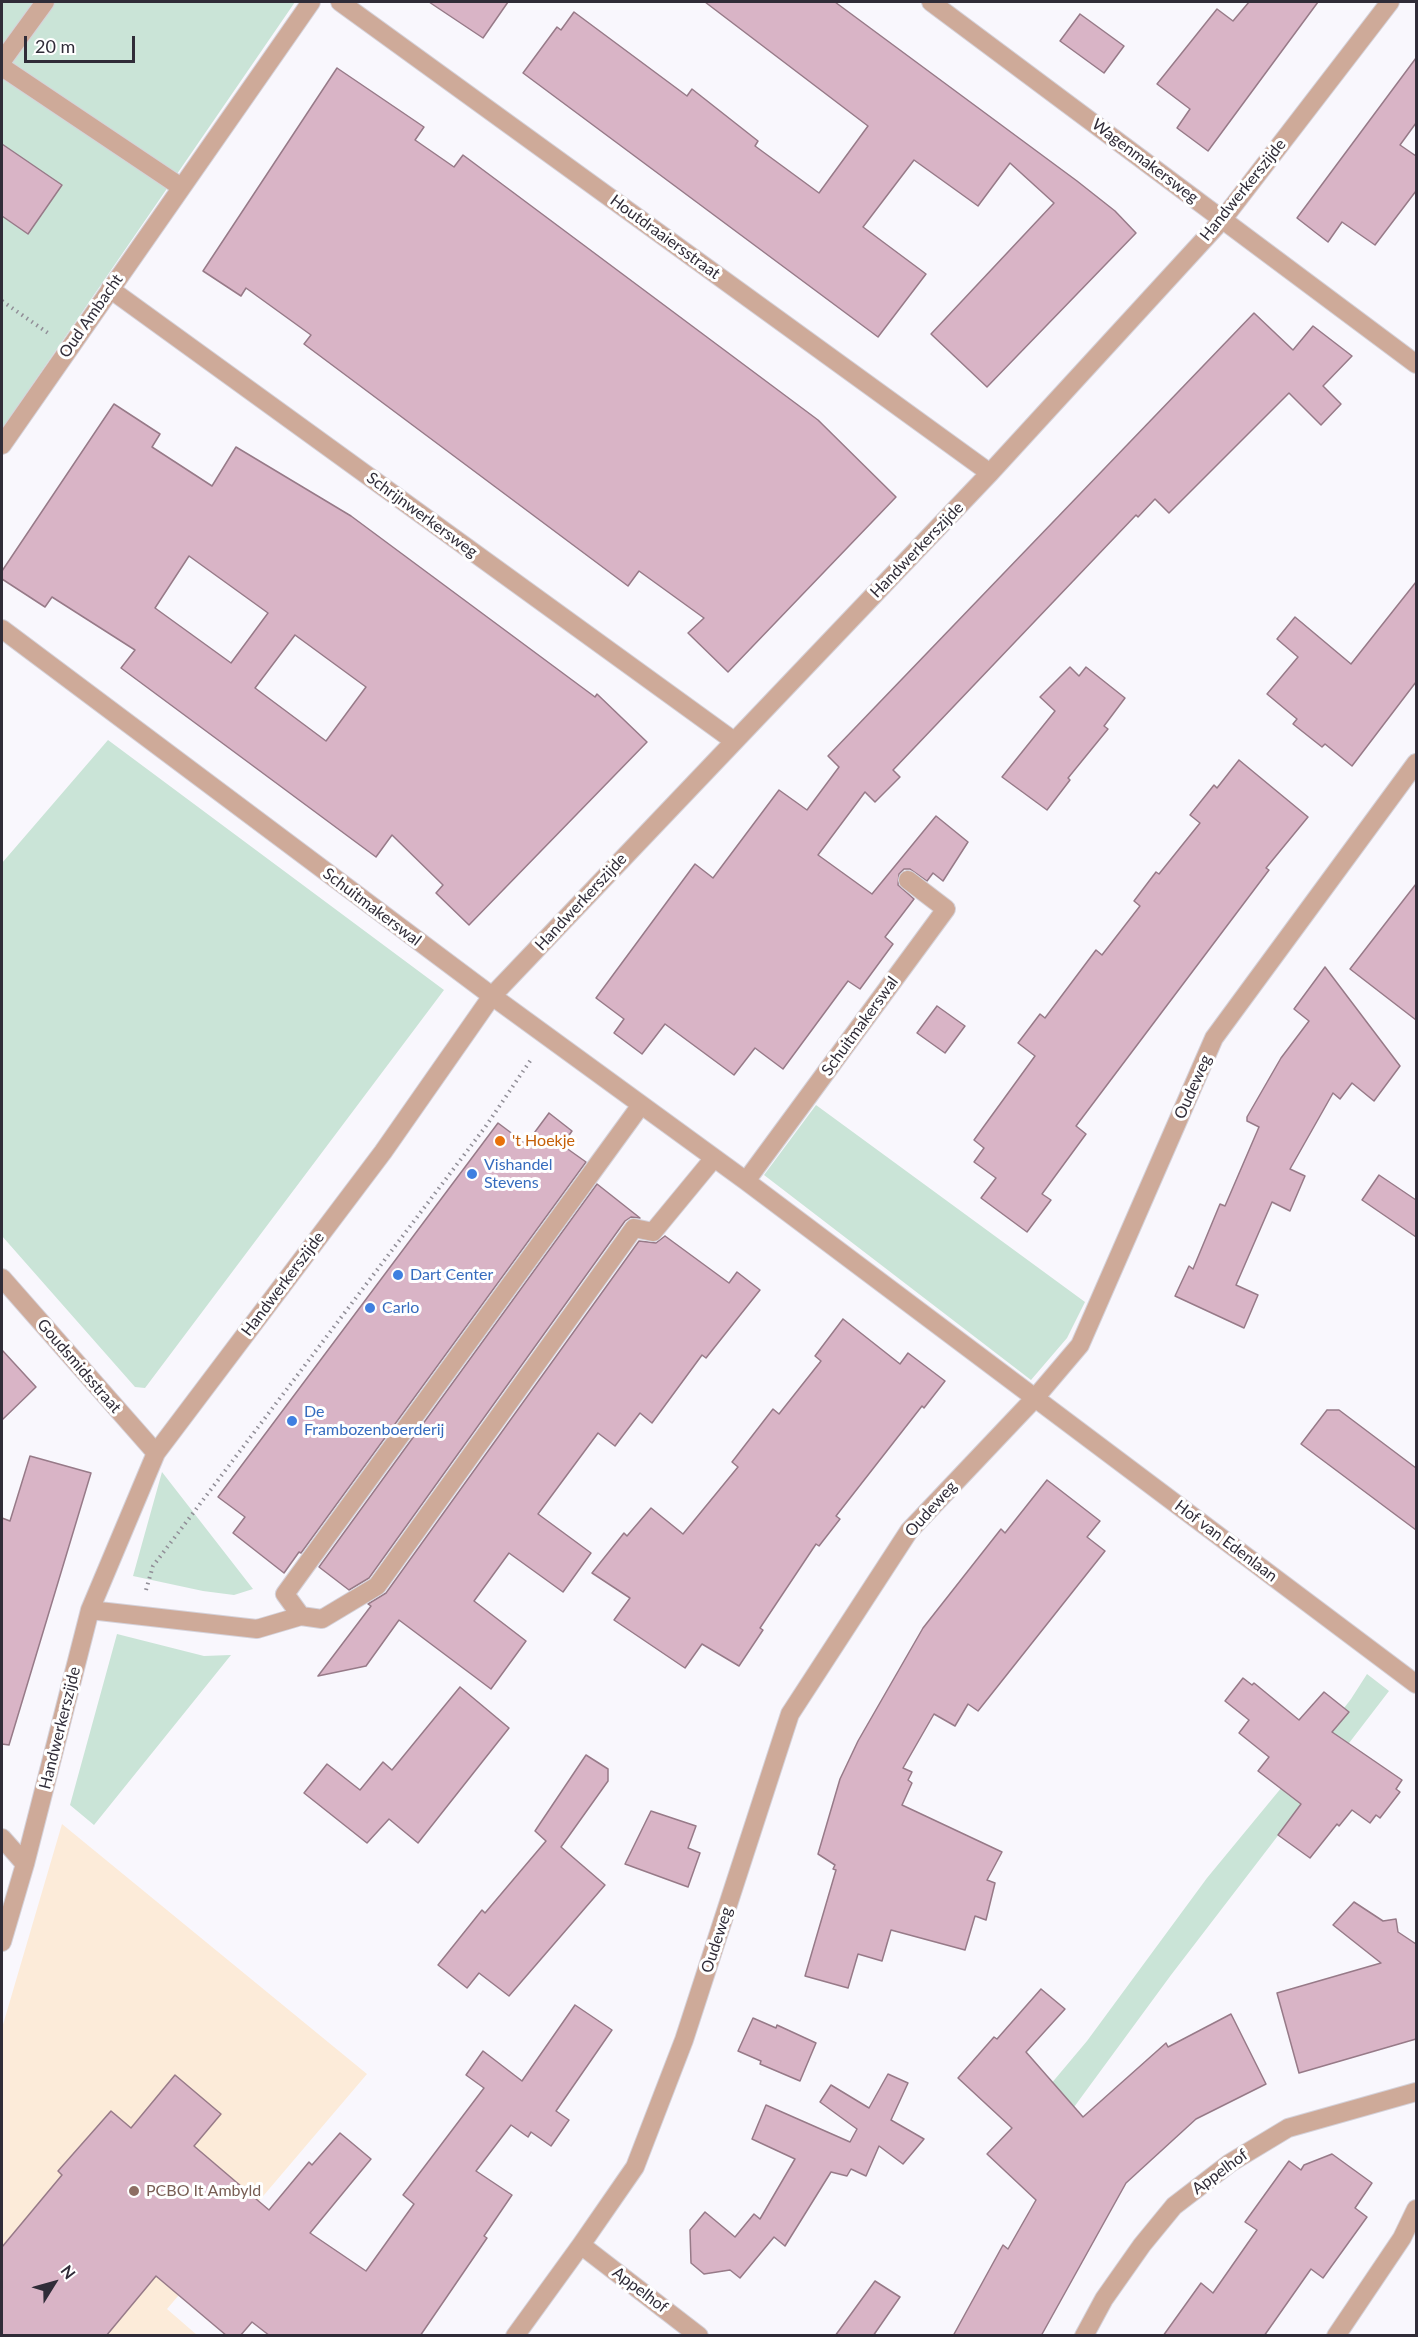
<!DOCTYPE html>
<style>
body{margin:0}
#map{position:relative;width:1418px;height:2337px;overflow:hidden;background:#f9f7fd;font-family:Lato,sans-serif}
canvas{display:block}
.frame{position:absolute;inset:0;border:3px solid #302c38;pointer-events:none}
.north{position:absolute;left:24px;top:2253px;width:60px;height:60px;-webkit-text-stroke:4px #fff;paint-order:stroke;rotate:53deg;font-size:16px;font-weight:700;line-height:24px;text-align:center;color:#302c38}
.north::after{content:'';display:block;margin:auto;width:21px;height:27px;background:#302c38;clip-path:polygon(50% 0,100% 100%,50% 72%,0 100%)}
.scale{position:absolute;left:24px;top:36px;width:111px;height:27px;box-sizing:border-box;border:3px solid #302c38;border-top:0;padding-left:8px;font-size:18px;line-height:21px;white-space:nowrap;color:#302c38;-webkit-text-stroke:4px #fff;paint-order:stroke}
</style>
<div id="map">
<canvas width="1418" height="2337"></canvas>
<div class="frame"></div>
<div class="north">N</div>
<div class="scale">20 m</div>
</div>
<script>
const context = document.querySelector('canvas').getContext('2d');
context.lineJoin = 'round';
function paint(path, color) {
  context.fillStyle = color;
  context.fill(path, 'evenodd');
}
function poly(rows) {
  const path = new Path2D();
  for (const r of rows) {
    path.moveTo(r[0], r[1]);
    for (let i = 2; i < r.length; i += 2) path.lineTo(r[i], r[i + 1]);
  }
  return path;
}
function strokePath(path, color, width, dash) {
  context.strokeStyle = color;
  context.lineWidth = width;
  context.lineCap = dash ? 'butt' : 'round';
  context.setLineDash(dash || []);
  context.stroke(path);
}
function label(font, color, halo, rows, align = 'center') {
  context.font = font + ' Lato,sans-serif';
  context.lineWidth = 6;
  context.setLineDash([]);
  context.textBaseline = 'middle';
  context.strokeStyle = halo;
  context.fillStyle = color;
  for (const [text, x, y, turn = 0] of rows) {
    context.save();
    context.translate(x, y);
    context.rotate((+turn || 0) * Math.PI / 180);
    context.textAlign = isNaN(turn) ? turn : align;
    if (halo) context.strokeText(text, 0, 0);
    context.fillText(text, 0, 0);
    context.restore();
  }
}
const education = poly([
 [62,1824,367,2074,167,2309,197,2335,2,2335,2,2028]
]);
const green = poly([
 [2,2,295,2,2,429],
 [108,740,444,990,145,1388,135,1387,2,1236,2,863],
 [816,1105,1085,1302,1067,1338,1031,1380,764,1175],
 [162,1472,253,1589,234,1595,203,1591,133,1576],
 [117,1634,204,1656,231,1655,94,1825,70,1805],
 [1367,1674,1389,1691,1171,1975,1055,2133,1003,2141,1087,2041,1207,1878,1296,1770,1351,1699]
]);
const building = poly([
 [429,2,508,2,483,38,429,2],
 [705,2,835,2,1077,181,1115,211,1136,233,987,387,931,334,1054,203,1010,163,978,206,914,160,863,227,926,274,878,337,523,73,557,27,561,30,574,12,687,96,692,89,758,141,755,146,819,193,868,126,705,2],
 [1249,2,1318,2,1208,151,1177,128,1190,109,1157,84,1217,9,1233,21,1249,2],
 [1080,14,1124,46,1104,73,1060,41,1080,14],
 [1416,58,1416,123,1400,145,1416,156,1416,191,1375,245,1342,222,1328,242,1297,218,1416,58],
 [337,68,424,127,415,140,454,167,463,155,818,420,896,497,728,672,688,633,704,618,639,571,628,586,304,344,311,335,246,288,241,296,203,271,337,68],
 [2,144,62,185,28,234,2,216,2,144],
 [1254,313,1293,350,1313,326,1352,356,1323,386,1341,404,1321,425,1289,393,1169,513,1155,499,1138,517,1136,515,893,770,900,777,875,802,865,792,818,855,872,894,936,816,968,842,943,881,933,873,927,881,910,869,904,869,899,874,898,885,914,899,885,937,893,944,860,989,848,981,783,1069,755,1048,734,1075,665,1024,642,1054,614,1033,624,1019,596,998,695,864,713,878,779,790,807,810,839,767,828,756,1254,313],
 [114,404,160,434,152,447,212,486,236,447,351,516,595,697,597,694,647,742,469,925,436,893,443,885,392,835,376,857,121,668,135,650,52,597,45,607,2,579,2,571,114,404],
 [189,556,268,613,231,663,155,608,189,556],
 [295,635,366,687,326,741,255,688,295,635],
 [1416,582,1416,682,1352,766,1325,744,1322,747,1293,724,1297,719,1267,694,1298,657,1277,639,1295,617,1351,664,1416,582],
 [1070,667,1079,676,1086,667,1125,698,1104,726,1108,729,1068,778,1070,780,1047,810,1002,777,1055,711,1040,697,1070,667],
 [1239,760,1308,817,1266,868,1269,870,1076,1126,1086,1134,1042,1194,1051,1200,1027,1232,981,1198,996,1178,974,1162,984,1148,974,1140,1035,1056,1018,1043,1040,1014,1045,1018,1096,950,1102,955,1140,906,1134,901,1156,872,1159,874,1200,823,1190,815,1214,785,1217,788,1239,760],
 [1416,884,1416,1020,1350,969,1416,884],
 [1325,967,1400,1066,1374,1101,1352,1083,1340,1099,1333,1093,1290,1169,1305,1176,1290,1211,1272,1202,1236,1285,1258,1295,1244,1328,1175,1296,1189,1266,1193,1269,1220,1204,1225,1206,1259,1127,1247,1121,1247,1117,1281,1058,1309,1021,1294,1009,1325,967],
 [937,1006,965,1026,945,1053,917,1033,937,1006],
 [549,1113,572,1131,562,1145,586,1162,301,1553,299,1552,284,1573,233,1533,245,1517,218,1497,498,1123,526,1144,549,1113],
 [1379,1175,1416,1200,1416,1237,1362,1200,1379,1175],
 [597,1184,640,1218,631,1217,625,1221,369,1578,349,1590,319,1567,597,1184],
 [665,1236,729,1283,737,1272,760,1290,706,1358,702,1355,652,1423,640,1413,615,1446,598,1433,538,1514,591,1553,563,1592,509,1553,474,1601,526,1641,491,1689,399,1620,366,1666,318,1676,371,1606,368,1604,386,1593,639,1241,656,1243,665,1236],
 [843,1319,900,1364,908,1353,945,1381,924,1408,922,1406,836,1516,840,1519,819,1546,816,1544,760,1628,763,1630,739,1666,702,1644,685,1668,614,1620,630,1598,592,1573,624,1533,627,1536,651,1508,683,1534,738,1467,732,1462,773,1409,779,1414,821,1361,815,1356,843,1319],
 [2,1350,36,1387,2,1420,2,1350],
 [1327,1410,1339,1410,1416,1468,1416,1530,1301,1444,1327,1410],
 [30,1456,91,1473,9,1745,2,1744,2,1518,10,1521,30,1456],
 [1047,1480,1100,1521,1087,1537,1105,1551,978,1711,968,1704,955,1726,934,1714,903,1768,912,1772,908,1780,912,1783,902,1805,1002,1852,987,1880,995,1883,986,1920,975,1916,965,1950,891,1930,882,1961,858,1954,848,1988,805,1976,836,1870,833,1869,835,1865,818,1854,840,1779,858,1741,923,1628,1001,1529,1005,1533,1047,1480],
 [1243,1678,1252,1685,1254,1683,1299,1720,1324,1692,1349,1712,1332,1732,1402,1780,1396,1789,1400,1792,1380,1818,1376,1815,1370,1823,1352,1810,1339,1826,1337,1824,1310,1858,1278,1835,1301,1804,1258,1771,1269,1757,1239,1733,1249,1720,1225,1701,1243,1678],
 [460,1687,509,1728,418,1843,389,1819,367,1843,304,1793,327,1764,360,1790,383,1762,392,1770,460,1687],
 [586,1755,608,1769,608,1781,561,1847,605,1885,509,1996,479,1973,467,1988,438,1965,482,1910,485,1913,546,1841,535,1831,586,1755],
 [651,1811,696,1826,688,1848,700,1853,688,1887,625,1864,651,1811],
 [1354,1902,1383,1921,1396,1919,1398,1932,1416,1944,1416,2039,1299,2073,1277,1993,1381,1963,1333,1925,1354,1902],
 [1041,1989,1065,2009,1026,2052,1083,2117,1166,2043,1168,2047,1231,2014,1266,2084,1196,2119,1126,2183,1041,2336,953,2336,1003,2245,1008,2249,1036,2200,987,2154,1012,2128,958,2078,994,2037,997,2039,1041,1989],
 [575,2005,612,2030,556,2111,569,2120,551,2146,531,2132,528,2137,511,2125,476,2171,512,2195,484,2236,487,2238,420,2336,270,2336,252,2322,240,2336,227,2336,156,2276,106,2336,2,2336,2,2247,62,2175,58,2171,111,2111,131,2128,175,2075,221,2114,194,2146,269,2210,309,2162,312,2165,340,2133,371,2159,310,2233,366,2271,414,2204,403,2195,484,2088,466,2075,483,2051,522,2081,575,2005],
 [753,2018,776,2028,777,2025,816,2043,800,2081,760,2064,761,2061,738,2051,753,2018],
 [888,2074,908,2083,891,2120,924,2139,903,2164,879,2146,866,2176,851,2169,847,2176,831,2172,785,2246,774,2237,740,2278,730,2270,704,2274,691,2263,690,2230,705,2212,735,2237,754,2214,760,2219,795,2159,752,2139,766,2105,850,2142,857,2129,820,2102,831,2085,869,2108,888,2074],
 [1332,2154,1372,2183,1355,2208,1367,2217,1323,2278,1311,2269,1264,2336,1163,2336,1201,2283,1213,2293,1257,2230,1245,2222,1289,2161,1301,2170,1304,2165,1332,2154],
 [875,2281,900,2297,873,2336,835,2336,875,2281]
]);
const path = poly([
 [2,301,48,333],
 [146,1590,153,1566,486,1126,532,1058]
]);
const minor = poly([
 [340,2,990,473],
 [931,2,1416,364],
 [2,61,45,2],
 [2,67,181,187],
 [110,289,734,741],
 [2,445,311,2],
 [2,629,492,996,746,1181,1416,1684],
 [746,1181,946,909,908,880],
 [2,1278,156,1453],
 [90,1610,257,1629,301,1616,322,1619,377,1586,634,1228,653,1232,714,1158],
 [301,1616,285,1594,641,1105],
 [2,1838,25,1864],
 [2,1942,25,1864,90,1610,156,1453,383,1152,492,996,990,473,1223,219,1390,2],
 [581,2245,699,2336],
 [515,2336,581,2245,635,2167,684,2040,790,1714,909,1531,1035,1398,1080,1345,1214,1038,1416,763],
 [1084,2336,1104,2299,1142,2245,1174,2206,1230,2163,1288,2128,1416,2092],
 [1336,2336,1402,2238,1416,2209]
]);
const markers = [
 [500,1141,6,"#e8710a"],
 [472,1174,6,"#3f7fe0"],
 [398,1275,6,"#3f7fe0"],
 [370,1308,6,"#3f7fe0"],
 [292,1421,6,"#3f7fe0"],
 [134,2191,6,"#8d6e63"]
];
const streetNames = [
 ["Wagenmakersweg",1145,161,37],
 ["Handwerkerszijde",1243,190,-51],
 ["Houtdraaiersstraat",665,237,36],
 ["Oud Ambacht",91,316,-55],
 ["Schrijnwerkersweg",422,515,36],
 ["Handwerkerszijde",917,550,-46],
 ["Handwerkerszijde",581,902,-47],
 ["Schuitmakerswal",372,907,37],
 ["Schuitmakerswal",860,1026,-54],
 ["Oudeweg",1193,1087,-66],
 ["Handwerkerszijde",283,1284,-53],
 ["Goudsmidsstraat",79,1366,49],
 ["Oudeweg",931,1509,-48],
 ["Hof van Edenlaan",1226,1541,37],
 ["Handwerkerszijde",60,1728,-76],
 ["Oudeweg",717,1940,-72],
 ["Appelhof",1220,2172,-36],
 ["Appelhof",640,2290,37]
];
const foodNames = [
 ["'t Hoekje",512,1141]
];
const shopNames = [
 ["Vishandel",484,1165],
 ["Stevens",484,1183],
 ["Dart Center",410,1275],
 ["Carlo",382,1308],
 ["De",304,1412],
 ["Frambozenboerderij",304,1430]
];
const educationNames = [
 ["PCBO It Ambyld",146,2191]
];
paint(education, '#fcebd9');
paint(green, '#cae4d7');
paint(building, '#d9b4c6');
strokePath(building, '#977a88', 1.5);
strokePath(minor, '#d5d2da', 20);
strokePath(path, '#918e97', 4, [1.5, 4.5]);
strokePath(minor, '#ceaa99', 18);
for (const [x, y, r, color] of markers) {
  const dot = new Path2D();
  dot.arc(x, y, r, 0, 2 * Math.PI);
  context.fillStyle = color;
  context.fill(dot);
  strokePath(dot, '#fff', 2);
}
label('16px', '#302c38', '#fff', streetNames);
label('16px', '#c56008', '#fff', foodNames, 'left');
label('16px', '#366cbe', '#fff', shopNames, 'left');
label('16px', '#785e54', '#fff', educationNames, 'left');
</script>
